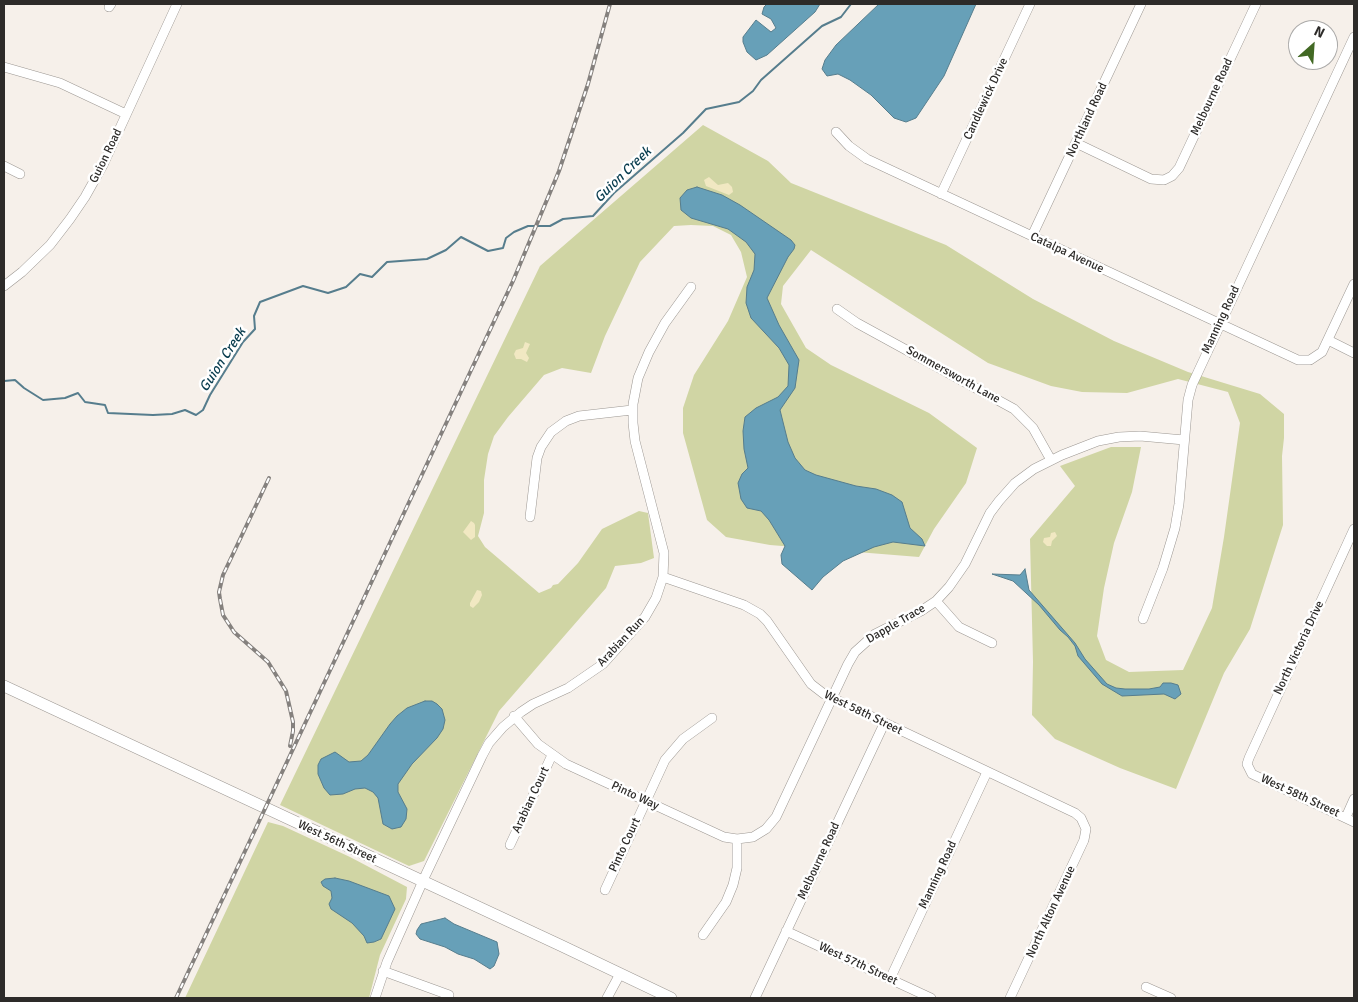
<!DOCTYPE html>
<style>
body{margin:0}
#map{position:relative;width:1358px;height:1002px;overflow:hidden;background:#f6f0ea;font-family:Signika,sans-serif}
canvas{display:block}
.frame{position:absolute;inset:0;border:5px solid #2d2b29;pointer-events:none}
.north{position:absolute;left:1288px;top:20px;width:50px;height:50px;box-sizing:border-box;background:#fff;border:1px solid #abaaa9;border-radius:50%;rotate:26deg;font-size:14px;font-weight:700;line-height:20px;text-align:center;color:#2d2b29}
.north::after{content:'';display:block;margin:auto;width:18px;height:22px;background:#426924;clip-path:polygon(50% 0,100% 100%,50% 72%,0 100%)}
</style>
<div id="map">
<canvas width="1358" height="1002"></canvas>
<div class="frame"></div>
<div class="north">N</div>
</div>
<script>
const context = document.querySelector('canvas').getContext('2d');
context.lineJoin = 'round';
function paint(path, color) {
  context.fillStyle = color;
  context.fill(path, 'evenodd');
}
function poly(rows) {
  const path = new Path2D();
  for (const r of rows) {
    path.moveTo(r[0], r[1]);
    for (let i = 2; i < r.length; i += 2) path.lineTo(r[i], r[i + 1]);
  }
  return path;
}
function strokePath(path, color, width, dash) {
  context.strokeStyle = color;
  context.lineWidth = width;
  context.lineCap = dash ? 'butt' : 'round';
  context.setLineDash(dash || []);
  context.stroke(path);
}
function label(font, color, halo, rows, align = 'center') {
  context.font = font + ' Signika,sans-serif';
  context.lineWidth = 5;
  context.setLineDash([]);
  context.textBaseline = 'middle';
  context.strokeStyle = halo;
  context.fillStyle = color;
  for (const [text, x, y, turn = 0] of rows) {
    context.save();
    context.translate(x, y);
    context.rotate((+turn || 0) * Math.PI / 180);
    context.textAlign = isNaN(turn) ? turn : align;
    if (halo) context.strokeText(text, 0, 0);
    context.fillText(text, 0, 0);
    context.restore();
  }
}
const green = poly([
 [703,125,768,161,791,183,946,245,1033,299,1114,341,1188,372,1260,394,1284,414,1284,438,1282,456,1283,525,1250,629,1224,673,1176,789,1120,768,1055,739,1032,715,1033,662,1030,539,1075,486,1060,466,1111,447,1141,447,1132,492,1114,543,1104,588,1097,636,1106,660,1129,672,1183,670,1212,608,1224,537,1240,423,1228,392,1178,379,1127,393,1082,392,1051,386,988,363,811,250,783,286,781,304,806,348,831,365,929,413,977,448,966,483,934,529,919,557,770,545,726,537,707,520,683,433,683,408,694,375,728,321,747,277,741,252,731,235,713,226,691,225,674,226,640,262,605,336,591,373,562,368,544,375,508,417,494,436,488,454,484,480,484,513,478,536,485,547,539,593,551,588,553,585,558,584,578,563,602,529,639,511,648,513,654,558,641,563,615,566,606,588,499,711,424,861,409,866,280,805,540,266],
 [268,822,283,826,350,857,407,887,406,899,380,955,369,998,185,998]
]);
const sand = poly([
 [709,177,718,185,728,183,732,187,733,192,729,195,706,186,704,180],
 [525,342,530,344,526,353,529,358,527,362,521,359,516,359,514,354,516,350,523,348],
 [471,521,474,523,475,525,475,537,471,540,463,532],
 [1055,532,1057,536,1052,541,1051,546,1047,546,1043,542,1044,538,1050,537,1051,533],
 [477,590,481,591,482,595,479,602,473,608,470,606,470,603]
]);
const water = poly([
 [767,4,820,4,815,12,767,55,756,60,747,52,743,42,743,37,756,20,771,32,776,28,771,19,762,14,764,7,767,4],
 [879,4,976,4,944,76,916,118,906,122,894,118,871,95,850,80,838,74,827,76,822,69,825,60,836,45,879,4],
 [697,187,722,195,740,205,791,240,795,245,794,249,788,257,767,298,779,325,799,360,795,388,780,410,788,442,795,458,805,470,816,475,856,486,876,489,892,495,902,502,910,528,922,539,925,546,893,542,874,547,843,561,823,577,812,590,782,564,781,555,785,546,769,520,761,511,747,508,741,499,738,483,742,474,748,468,744,449,743,431,745,417,756,408,778,397,788,386,789,365,779,348,751,318,746,303,747,287,754,270,755,254,746,242,728,229,691,218,681,210,680,198,687,190,697,187],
 [1025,569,1029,590,1075,643,1085,659,1107,684,1116,688,1125,689,1149,689,1160,687,1163,683,1171,683,1178,685,1181,694,1175,699,1164,694,1122,696,1102,684,1078,656,1075,646,1068,637,1060,630,1039,605,1013,581,992,574,1020,575,1025,569],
 [425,701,432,701,437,704,442,709,445,720,443,729,437,738,412,764,398,784,398,792,407,809,406,819,401,827,392,829,383,824,378,798,373,792,365,788,355,789,343,794,330,795,324,788,318,774,318,765,321,759,335,752,349,762,361,761,368,755,390,724,397,716,407,708,425,701],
 [335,878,349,881,389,896,395,909,381,939,374,942,367,943,364,936,352,923,331,909,329,904,332,898,331,891,323,886,321,882,325,879,335,878],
 [445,918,454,924,497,942,499,954,494,966,490,969,474,959,458,954,445,947,420,939,416,934,417,930,421,924,445,918]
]);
const stream = poly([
 [4,381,15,380,24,388,43,400,65,398,78,393,85,402,105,405,108,413,153,415,172,414,185,410,196,415,203,410,210,395,243,342,255,329,254,316,260,302,303,286,328,293,346,287,360,274,372,277,387,262,427,259,446,250,461,237,488,251,503,248,506,238,514,232,528,226,550,226,563,219,593,216,614,193,683,133,706,109,739,102,753,91,761,80,822,26,841,17,851,4]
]);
const minor = poly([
 [109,7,111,4],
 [4,67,60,83,126,114],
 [836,132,849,146,867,159,1298,360,1310,360,1322,352,1354,284],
 [1076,143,1151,179,1164,180,1172,176,1179,168,1256,4],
 [4,166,20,174],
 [941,194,1030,4],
 [1032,236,1141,4],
 [4,286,22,272,50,245,70,219,85,197,103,165,177,4],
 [837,309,857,323,1014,409,1033,428,1051,460],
 [1328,340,1354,353],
 [530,517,537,458,541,447,551,432,566,421,579,416,632,410],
 [1354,529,1249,758,1247,764,1252,774,1354,822],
 [663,577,744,605,760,614,767,621,811,684,824,694,1075,813,1081,818,1086,829,1084,840,1010,998],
 [936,601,959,627,992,643],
 [1143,619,1163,568,1175,528,1179,504,1188,400,1192,385,1354,37],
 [514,716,538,744,566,764,724,837,737,839,753,837,766,829,776,817,848,664,855,652,875,634,921,611,936,601,949,587,965,564,990,513,999,501,1015,483,1034,469,1062,455,1098,441,1119,437,1140,436,1184,440],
 [1346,817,1354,799],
 [510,845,552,755],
 [605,890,665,760,683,739,712,718],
 [786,931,931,998],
 [703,935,726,902,733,885,737,868,737,839],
 [383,971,449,995],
 [890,979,987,772],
 [1146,987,1171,998],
 [375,998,387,962,426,874,482,756,489,743,503,727,521,712,533,704,568,688,603,664,645,617,656,598,663,577,664,553,635,441,633,423,633,404,638,378,649,352,665,323,691,287],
 [607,998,620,974],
 [755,998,884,724]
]);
const major = poly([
 [4,686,562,946,671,998]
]);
const rail = poly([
 [269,478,223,575,219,592,220,599,223,615,234,632,268,662,286,691,293,722,293,731,290,746],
 [176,998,513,281,559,171,588,84,610,4]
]);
const streetNames = [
 ["Melbourne Road",1212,97,-65],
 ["Candlewick Drive",986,99,-65],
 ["Northland Road",1087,120,-65],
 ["Guion Road",106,156,-64],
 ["Catalpa Avenue",1067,253,25],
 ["Manning Road",1221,320,-65],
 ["Sommersworth Lane",953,375,29],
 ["Dapple Trace",896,624,-30],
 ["Arabian Run",621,642,-47],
 ["North Victoria Drive",1299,648,-65],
 ["West 58th Street",863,713,26],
 ["Pinto Way",635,796,25],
 ["West 58th Street",1300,796,25],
 ["Arabian Court",531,800,-65],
 ["West 56th Street",337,842,25],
 ["Pinto Court",625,845,-65],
 ["Melbourne Road",819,861,-65],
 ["Manning Road",938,875,-65],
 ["North Alton Avenue",1051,912,-65],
 ["West 57th Street",858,964,25]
];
const waterNames = [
 ["Guion Creek",623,175,-44],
 ["Guion Creek",223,360,-57]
];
paint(green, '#d0d5a4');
paint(sand, '#f1e8c2');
paint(water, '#67a0b8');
strokePath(water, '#567d8d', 1);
strokePath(stream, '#567d8d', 2);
strokePath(minor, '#9c9792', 10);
strokePath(major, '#9c9792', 12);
strokePath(minor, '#fff', 9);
strokePath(major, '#fff', 11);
strokePath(rail, '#85817e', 4);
strokePath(rail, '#fff', 2, [5.5]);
label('12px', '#2d2b29', '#fff', streetNames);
label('italic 14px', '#083c4e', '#fff', waterNames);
</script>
